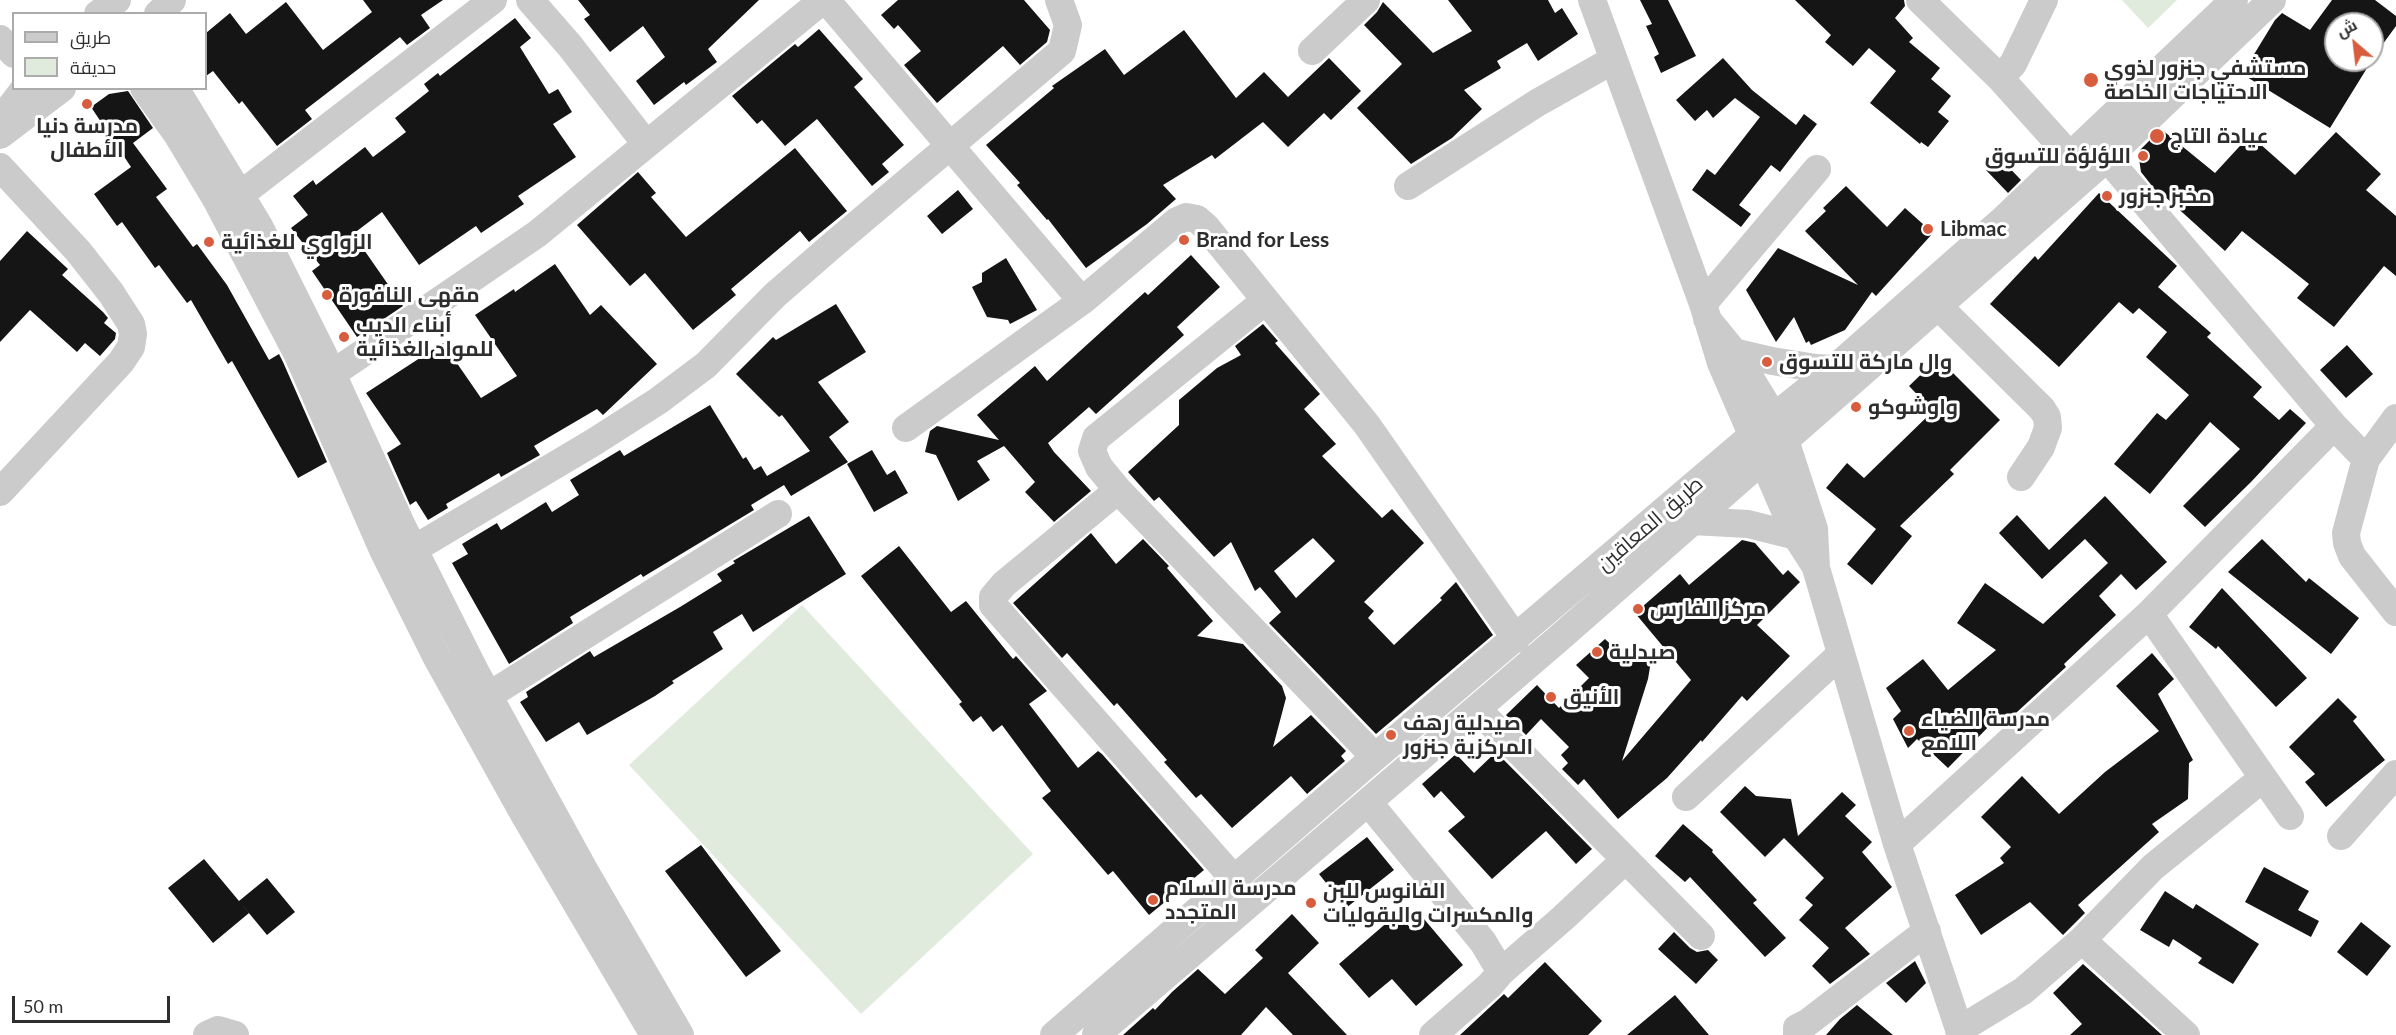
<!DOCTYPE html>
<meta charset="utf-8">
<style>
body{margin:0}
#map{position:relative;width:2396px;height:1035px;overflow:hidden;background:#fff;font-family:Lato,Cairo,sans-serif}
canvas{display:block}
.legend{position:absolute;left:12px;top:12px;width:195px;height:78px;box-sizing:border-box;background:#fff;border:2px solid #ababab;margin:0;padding:8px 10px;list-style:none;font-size:18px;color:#2e2e2e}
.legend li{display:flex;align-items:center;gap:12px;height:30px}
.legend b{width:30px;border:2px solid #ababab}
.north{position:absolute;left:2324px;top:12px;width:60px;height:60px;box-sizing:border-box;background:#fff;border:2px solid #ababab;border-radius:50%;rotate:332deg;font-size:16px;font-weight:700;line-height:24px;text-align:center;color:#2e2e2e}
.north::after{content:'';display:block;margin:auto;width:21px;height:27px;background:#d75d3e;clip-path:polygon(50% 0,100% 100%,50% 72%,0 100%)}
.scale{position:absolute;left:12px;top:996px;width:158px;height:27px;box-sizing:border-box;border:3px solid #2e2e2e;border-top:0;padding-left:8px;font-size:18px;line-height:21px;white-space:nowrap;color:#2e2e2e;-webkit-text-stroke:4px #fff;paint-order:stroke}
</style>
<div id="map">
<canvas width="2396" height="1035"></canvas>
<ul class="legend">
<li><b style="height:8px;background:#cbcbcb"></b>طريق</li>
<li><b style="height:16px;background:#e0eadd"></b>حديقة</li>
</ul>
<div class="north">ش</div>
<div class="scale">50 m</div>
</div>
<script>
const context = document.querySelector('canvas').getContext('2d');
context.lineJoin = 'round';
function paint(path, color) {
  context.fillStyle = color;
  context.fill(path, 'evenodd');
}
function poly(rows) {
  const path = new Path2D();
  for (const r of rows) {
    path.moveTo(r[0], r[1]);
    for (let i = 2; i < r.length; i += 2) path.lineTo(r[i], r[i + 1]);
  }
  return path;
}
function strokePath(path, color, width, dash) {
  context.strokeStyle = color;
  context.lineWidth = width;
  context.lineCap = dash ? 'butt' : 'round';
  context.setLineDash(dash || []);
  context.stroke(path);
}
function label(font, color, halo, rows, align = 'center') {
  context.font = font + ' Lato,Cairo,sans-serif';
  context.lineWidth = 6;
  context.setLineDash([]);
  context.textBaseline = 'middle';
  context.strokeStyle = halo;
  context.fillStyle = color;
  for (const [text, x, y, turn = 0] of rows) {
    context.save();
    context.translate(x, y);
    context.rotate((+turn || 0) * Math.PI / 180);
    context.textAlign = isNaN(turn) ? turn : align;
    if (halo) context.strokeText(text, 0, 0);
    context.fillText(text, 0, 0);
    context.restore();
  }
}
const green = poly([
 [2122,0,2177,0,2148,28],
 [802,605,1033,854,861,1014,629,765]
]);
const building = poly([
 [363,0,443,0,421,15,430,28,407,45,400,37,305,110,312,119,277,146,242,101,239,104,213,71,206,76,206,33,230,13,246,34,286,2,323,50,372,12],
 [578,0,759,0,708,49,717,62,686,85,684,82,654,105,636,81,665,57,643,26,610,52,584,19,590,15],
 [898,0,1024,0,1050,30,1047,42,1020,65,1003,46,937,103,904,65,921,51,898,25,894,29,881,15],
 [1448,0,1548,0,1555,13,1562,8,1578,34,1538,61,1527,43,1497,61,1501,68,1464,90,1482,109,1452,138,1411,164,1357,108,1402,64,1364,25,1377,12,1383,2,1433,53,1472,31],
 [1640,0,1668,0,1696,56,1661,73,1654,57,1659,54,1646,26,1652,24],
 [1795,0,1904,0,1905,6,1895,18,1913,38,1909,42,1940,68,1931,79,1951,96,1938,112,1949,121,1928,147,1921,142,1920,144,1870,103,1896,71,1869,48,1853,66,1825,42,1831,35],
 [2332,0,2375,0,2396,16,2396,26,2372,59,2372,24,2336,24,2336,60,2372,60,2330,128,2242,74,2275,20,2282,13,2310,30],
 [515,18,531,38,520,47,549,94,558,89,572,112,553,124,576,157,518,196,524,204,481,233,476,226,419,265,382,212,353,234,403,306,357,337,312,271,320,265,291,228,308,215,293,196,313,180,316,185,365,147,373,157,406,132,395,118,429,91,424,84,438,73,440,76],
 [819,29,863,79,854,87,904,145,882,164,889,172,872,186,817,119,785,146,762,120,757,124,732,96,795,44,798,47],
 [1184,30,1236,98,1264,72,1288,97,1329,58,1361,91,1331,120,1324,113,1288,147,1263,122,1215,159,1212,155,1163,185,1176,199,1147,224,1086,268,1048,219,1047,220,1017,185,1020,183,986,145,1054,88,1052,86,1105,49,1124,75],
 [1723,58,1752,90,1796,125,1804,114,1817,124,1780,172,1771,165,1739,205,1751,214,1741,227,1692,190,1707,169,1715,175,1760,117,1735,98,1713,118,1707,110,1695,121,1676,100],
 [128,91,153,128,133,143,167,189,156,197,193,247,197,244,227,285,269,360,279,354,283,362,327,462,298,478,232,361,228,364,191,300,187,303,159,265,155,268,122,222,117,226,94,194,131,167,91,107,109,94],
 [2161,129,2215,173,2250,135,2295,175,2336,132,2381,174,2366,190,2396,216,2396,276,2384,266,2334,327,2297,298,2309,284,2242,231,2225,251,2162,194,2160,196,2141,172,2138,152],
 [795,148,847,211,809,242,800,231,731,289,736,295,693,330,645,273,630,286,577,225,638,172,656,193,651,197,686,237],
 [1999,157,2021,180,2008,193,1986,170],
 [1846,186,1887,227,1905,208,1933,233,1876,296,1872,292,1845,330,1811,345,1809,341,1806,343,1794,317,1776,342,1746,290,1778,248,1858,285,1805,231,1826,211,1823,208],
 [958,190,973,209,942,234,927,216],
 [2099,193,2177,266,2158,287,2211,333,2207,337,2262,387,2253,397,2279,420,2290,409,2306,423,2251,482,2205,527,2183,506,2240,449,2210,422,2150,494,2114,464,2157,413,2166,420,2189,395,2146,357,2167,332,2139,308,2133,314,2119,302,2059,367,1990,304,2035,256,2038,260],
 [27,231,68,269,62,275,103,312,108,318,104,323,116,333,115,339,100,356,85,343,77,352,30,310,0,342,0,261],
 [1191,255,1220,287,1177,327,1184,335,1096,414,1089,407,1048,443,1054,452,1091,491,1054,522,1025,492,1035,482,1004,446,977,461,990,480,958,501,936,455,925,452,930,431,937,426,999,440,977,415,1035,366,1047,381,1145,292,1148,295],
 [1006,258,1037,310,1010,324,1008,320,987,317,972,287,982,282,982,273],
 [555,264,590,315,601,305,657,364,603,415,597,409,534,446,540,455,501,477,499,473,446,504,448,508,428,520,416,501,410,505,387,453,401,444,366,393,443,343,481,398,517,376,475,315,514,289,515,292],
 [836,304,866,352,818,382,849,422,829,437,848,462,791,496,784,485,751,505,754,510,716,533,643,577,641,574,570,617,573,623,509,664,452,563,468,554,462,544,497,523,501,530,546,502,552,512,579,495,570,480,620,450,624,456,710,405,743,459,746,457,754,470,761,466,767,476,810,451,782,415,779,417,736,374,773,337,776,340],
 [1263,324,1278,341,1275,343,1320,394,1304,409,1336,444,1322,456,1382,518,1392,509,1424,543,1364,602,1374,611,1368,618,1394,645,1442,600,1440,598,1456,582,1493,635,1376,734,1269,623,1281,612,1260,587,1255,591,1231,542,1214,557,1159,497,1154,501,1128,472,1179,425,1179,400,1217,368,1241,355,1235,346],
 [1313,538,1335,561,1296,598,1274,571],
 [2347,345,2373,374,2346,398,2320,370],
 [1938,358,2000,420,1950,470,1954,474,1900,526,1912,536,1872,585,1847,564,1876,529,1826,488,1847,463,1864,478,1933,411,1909,386],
 [872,450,887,475,895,470,908,493,874,512,847,464],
 [2105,496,2167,562,2136,590,2121,574,2099,596,2116,615,2064,664,2066,667,2004,724,1998,717,1948,768,1917,739,1908,748,1893,719,1901,711,1886,688,1923,659,1948,690,1996,650,1957,623,1985,583,2043,624,2108,563,2085,539,2042,579,1999,533,2017,515,2049,550],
 [809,516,846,574,753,632,742,614,713,632,723,649,672,681,674,683,655,696,587,735,579,722,546,742,520,702,528,697,526,692,590,651,594,657,680,607,722,581,717,574,735,563,733,561],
 [1091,533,1116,564,1143,539,1169,566,1167,568,1213,621,1197,636,1243,644,1282,686,1286,698,1273,747,1311,715,1346,751,1341,756,1345,761,1307,794,1291,776,1232,828,1201,794,1196,798,1164,762,1167,760,1117,703,1114,706,1067,653,1062,658,1013,603],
 [2262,539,2306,582,2309,578,2359,618,2331,654,2228,572],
 [1742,540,1755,543,1783,575,1788,570,1800,582,1757,625,1790,656,1747,701,1742,696,1702,742,1701,740,1667,778,1618,819,1584,779,1578,785,1562,769,1568,763,1561,755,1569,747,1541,719,1526,735,1506,715,1537,685,1559,708,1589,678,1576,665,1605,639,1624,657,1651,661,1648,679,1622,761,1691,680,1635,613,1680,574,1689,585],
 [899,546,951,612,966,601,1013,659,1016,656,1047,691,1029,704,1078,768,1098,751,1102,754,1204,870,1149,915,1113,871,1108,875,1042,798,1051,791,1002,725,993,732,981,716,973,722,959,704,962,702,861,576],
 [2222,588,2307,678,2276,707,2218,646,2216,649,2189,627],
 [2152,653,2174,679,2158,694,2193,760,2189,763,2188,799,2152,824,2159,832,2078,905,2085,913,2063,935,2030,902,1981,935,1955,895,2004,863,2000,858,2011,847,1981,817,2022,776,2059,814,2105,772,2159,731,2116,686],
 [2338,698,2357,717,2353,721,2385,760,2326,807,2305,782,2315,774,2289,747],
 [1496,752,1592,849,1576,864,1546,831,1492,879,1448,831,1465,817,1441,791,1434,798,1422,784,1456,754,1474,773],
 [1745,786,1756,796,1791,799,1798,836,1842,792,1856,805,1845,816,1872,842,1862,852,1892,887,1845,928,1870,954,1830,984,1812,966,1829,948,1799,920,1813,905,1805,898,1824,878,1784,838,1765,857,1720,812],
 [1683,824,1713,850,1712,852,1757,900,1753,903,1786,938,1765,957,1690,877,1685,882,1655,856],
 [1367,837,1394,870,1346,908,1319,874],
 [701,845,781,951,746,977,665,871],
 [204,859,249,913,213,943,168,888],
 [2264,867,2309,891,2298,910,2319,921,2311,937,2245,902],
 [267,878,295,912,267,935,239,901],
 [2165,891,2193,909,2196,904,2259,944,2233,984,2198,963,2202,958,2173,939,2169,947,2140,930],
 [1398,913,1412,930,1424,919,1463,965,1416,1006,1392,979,1369,998,1339,964],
 [1292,914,1319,943,1288,973,1347,1035,1293,1035,1266,1007,1241,1035,1123,1035,1153,1008,1155,1010,1172,992,1198,969,1225,994,1263,958,1255,950],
 [2361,922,2391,946,2367,976,2337,952],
 [1674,932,1690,948,1697,952,1708,950,1718,960,1696,984,1658,949],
 [1915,961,1926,983,1906,1003,1886,983],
 [1545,962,1602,1021,1588,1035,1460,1035,1504,994,1508,998],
 [2083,964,2162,1035,2070,1035,2082,1024,2053,993],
 [1675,995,1709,1035,1627,1035],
 [1857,1005,1893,1035,1826,1035,1840,1019]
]);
const minor = poly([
 [530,0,570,46,646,144],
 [826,0,1082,301,1177,221,1186,217,1197,219,1207,228,1367,425,1516,639],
 [1592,0,1703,304,1721,363,1796,536,1814,564],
 [1920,0,2000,78],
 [2044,0,2013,64,2000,78,2071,157],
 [98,14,117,0],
 [158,14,172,0],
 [0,39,14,54],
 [1312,51,1366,0],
 [144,88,177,134,216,199,298,355,383,550,437,658,525,816,654,1035],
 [175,88,259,226,323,354,402,526,476,673,583,868,680,1035],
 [0,121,25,88],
 [0,135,62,88],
 [2107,158,2334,426,2366,459,2396,418],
 [0,167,78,251,111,293,131,324,133,334,131,347,121,362,0,492],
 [1408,186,1537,103,1613,60],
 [240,195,493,0],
 [1265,301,1096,438,1092,451,1099,467,1118,490,1375,757],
 [1703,304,1817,169],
 [1938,306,2042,409,2047,417,2048,428,2041,447,2021,477],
 [1707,319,1734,352,1774,417,1785,440,1814,529,1816,568,1897,844,1961,1035],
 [1734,352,1772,361,1816,368,1834,369],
 [332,374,537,234,823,0],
 [906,428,1082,301],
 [2366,459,2346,533,2347,543,2352,556,2396,612],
 [1118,490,1004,584,993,597,993,605,1234,879],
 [1692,521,1748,524,1796,536],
 [414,549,594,442,658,401,706,365,775,295,835,243,1062,51,1068,25,1059,0],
 [2149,614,2290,816],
 [488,696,778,514],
 [1477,709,1701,936],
 [1686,797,1841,654],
 [1368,802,1483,942,1501,972,1490,985,1433,1035],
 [2341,836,2396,774],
 [1897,844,2149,614,2334,426],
 [2082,940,2153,867,2263,778],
 [1501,972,1563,918,1625,860],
 [1959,1030,2023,991,2082,940,2186,1035],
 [207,1035,218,1030,235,1035],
 [1054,1035,1368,763,1774,417,1834,369,2004,219,2234,0],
 [1096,1035,1557,640,2107,158,2272,0],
 [1797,1035,1797,1028,1807,1023,1927,931]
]);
const markers = [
 [2091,80,8,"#d75d3e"],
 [87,104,6,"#d75d3e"],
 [2157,136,8,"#d75d3e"],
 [2143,156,6,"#d75d3e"],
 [2107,196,6,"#d75d3e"],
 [1928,229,6,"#d75d3e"],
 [1184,240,6,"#d75d3e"],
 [209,242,6,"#d75d3e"],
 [327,295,6,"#d75d3e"],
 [344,337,6,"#d75d3e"],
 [1767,362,6,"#d75d3e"],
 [1856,407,6,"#d75d3e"],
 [1638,609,6,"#d75d3e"],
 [1597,652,6,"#d75d3e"],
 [1551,697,6,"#d75d3e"],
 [1909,731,6,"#d75d3e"],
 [1391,735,6,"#d75d3e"],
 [1153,900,6,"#d75d3e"],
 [1311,903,6,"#d75d3e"]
];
const poiNames = [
 ["مستشفي جنزور لذوي",2104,68],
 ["الاحتياجات الخاصة",2104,92],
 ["مدرسة دنيا",87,126,"center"],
 ["الأطفال",87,150,"center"],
 ["عيادة التاج",2170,136],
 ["اللؤلؤة للتسوق",2131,156,"right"],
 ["مخبز جنزور",2119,196],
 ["Libmac",1940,229],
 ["Brand for Less",1196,240],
 ["الزواوي للغذائية",221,242],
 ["مقهى النافورة",339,295],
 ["أبناء الديب",356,325],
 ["للمواد الغذائية",356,349],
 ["وال ماركة للتسوق",1779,362],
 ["واوشوكو",1868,407],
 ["مركز الفارس",1650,609],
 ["صيدلية",1609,652],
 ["الأنيق",1563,697],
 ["مدرسة الضياء",1921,719],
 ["اللامع",1921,743],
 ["صيدلية رهف",1403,723],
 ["المركزية جنزور",1403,747],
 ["مدرسة السلام",1165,888],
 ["المتجدد",1165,912],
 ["الفانوس للبن",1323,891],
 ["والمكسرات والبقوليات",1323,915]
];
const streetNames = [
 ["طريق المعاقين",1650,524,-41]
];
paint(green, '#e0eadd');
paint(building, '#151515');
strokePath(minor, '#cbcbcb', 28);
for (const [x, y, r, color] of markers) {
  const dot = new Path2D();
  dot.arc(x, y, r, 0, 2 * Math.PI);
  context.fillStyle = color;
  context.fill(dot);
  strokePath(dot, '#fff', 2);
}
label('bold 21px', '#2e2e2e', '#fff', poiNames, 'left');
label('21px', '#2e2e2e', '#fff', streetNames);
</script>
